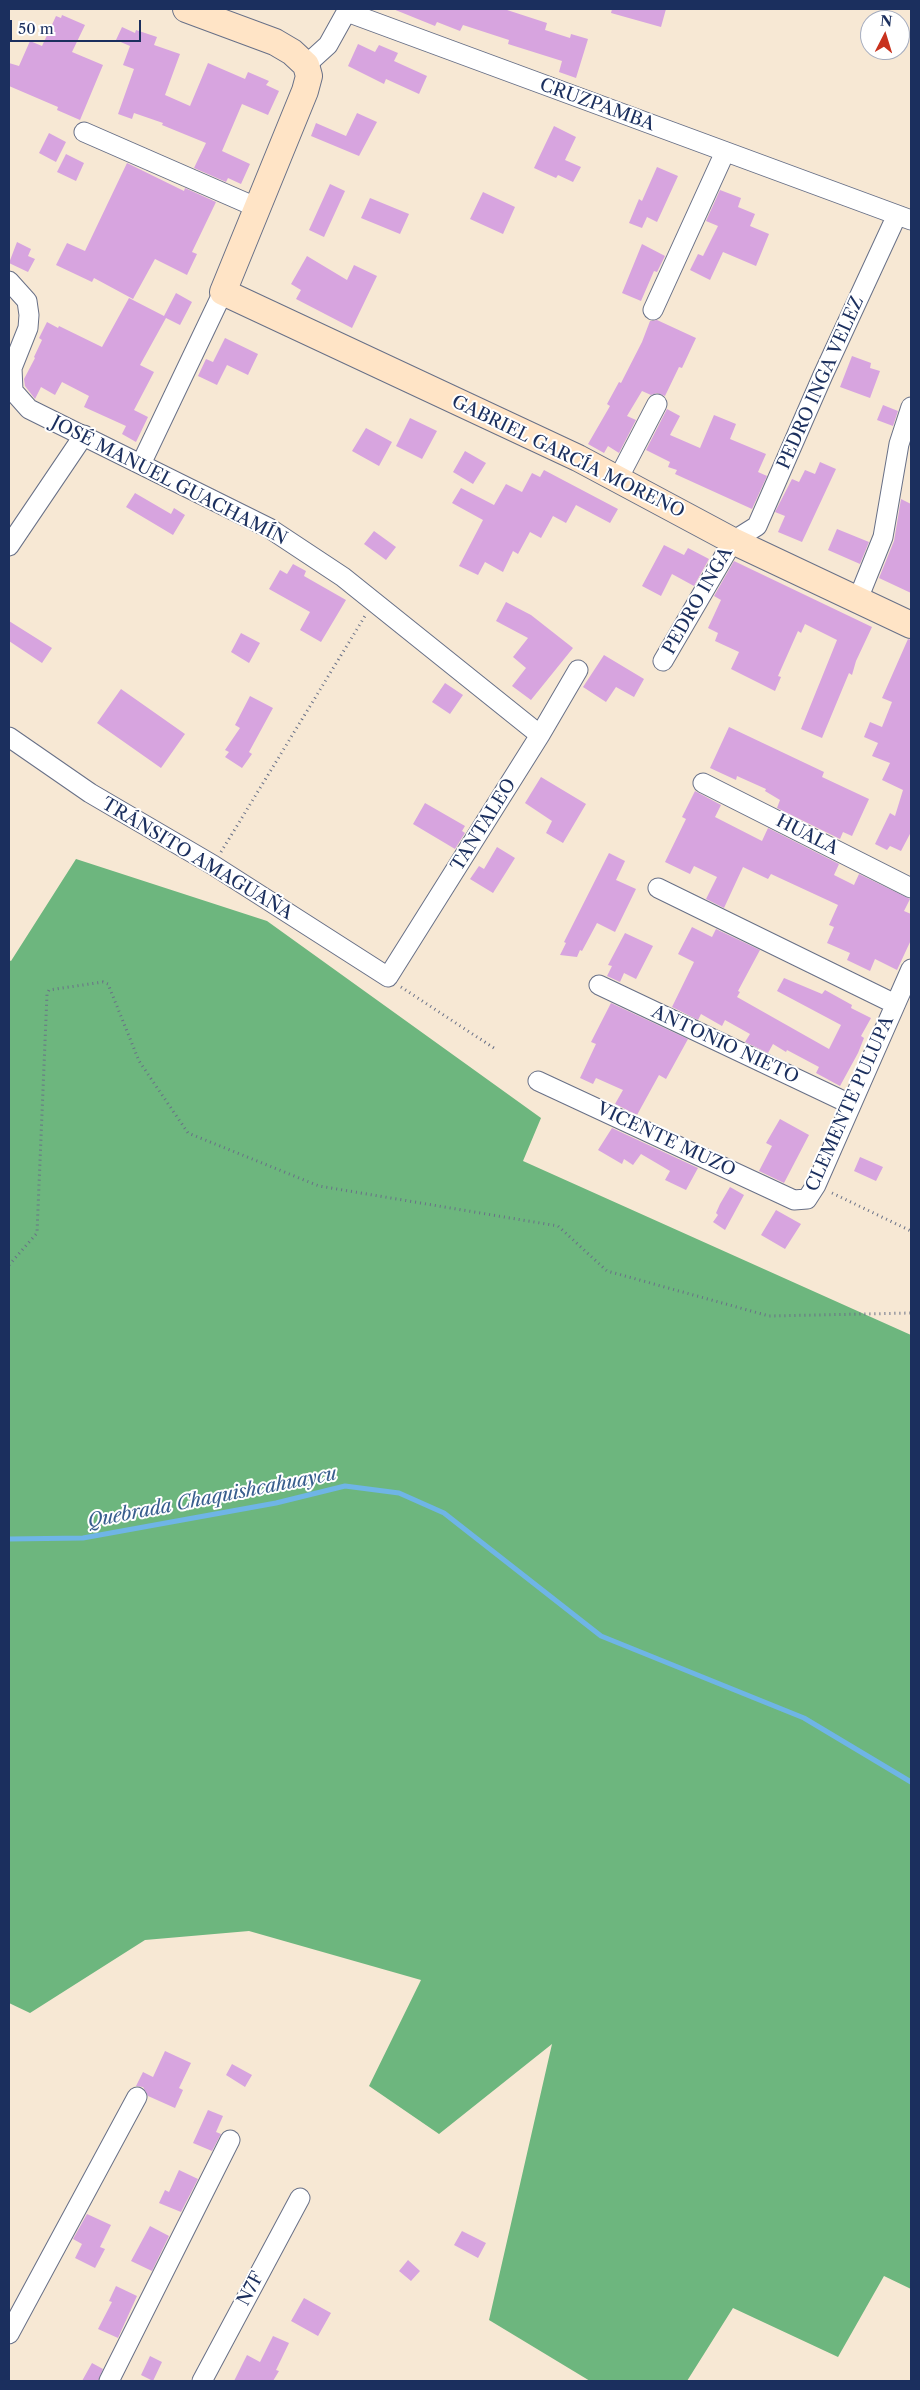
<!DOCTYPE html>
<meta charset="utf-8">
<style>
body{margin:0}
#map{position:relative;width:920px;height:2390px;overflow:hidden;background:#f7e8d4;font-family:"Libre Caslon Text",serif}
canvas{display:block}
.frame{position:absolute;inset:0;border:10px solid #1b2f5e;pointer-events:none}
.north{position:absolute;left:860px;top:10px;width:50px;height:50px;box-sizing:border-box;background:#fff;border:1px solid #a4acbf;border-radius:50%;rotate:5deg;font-size:14px;font-weight:700;line-height:20px;text-align:center;color:#1b2f5e}
.north::after{content:'';display:block;margin:auto;width:18px;height:22px;background:#c8321e;clip-path:polygon(50% 0,100% 100%,50% 72%,0 100%)}
.scale{position:absolute;left:10px;top:20px;width:131px;height:22px;box-sizing:border-box;border:2px solid #1b2f5e;border-top:0;padding-left:6px;font-size:15px;line-height:18px;white-space:nowrap;color:#1b2f5e;-webkit-text-stroke:4px #fff;paint-order:stroke}
</style>
<div id="map">
<canvas width="920" height="2390"></canvas>
<div class="frame"></div>
<div class="north">N</div>
<div class="scale">50 m</div>
</div>
<script>
const context = document.querySelector('canvas').getContext('2d');
context.lineJoin = 'round';
function paint(path, color) {
  context.fillStyle = color;
  context.fill(path, 'evenodd');
}
function poly(rows) {
  const path = new Path2D();
  for (const r of rows) {
    path.moveTo(r[0], r[1]);
    for (let i = 2; i < r.length; i += 2) path.lineTo(r[i], r[i + 1]);
  }
  return path;
}
function strokePath(path, color, width, dash) {
  context.strokeStyle = color;
  context.lineWidth = width;
  context.lineCap = dash ? 'butt' : 'round';
  context.setLineDash(dash || []);
  context.stroke(path);
}
function label(font, color, halo, rows, align = 'center') {
  context.font = font + ' "Libre Caslon Text",serif';
  context.lineWidth = 4;
  context.setLineDash([]);
  context.textBaseline = 'middle';
  context.strokeStyle = halo;
  context.fillStyle = color;
  for (const [text, x, y, turn = 0] of rows) {
    context.save();
    context.translate(x, y);
    context.rotate((+turn || 0) * Math.PI / 180);
    context.textAlign = isNaN(turn) ? turn : align;
    if (halo) context.strokeText(text, 0, 0);
    context.fillText(text, 0, 0);
    context.restore();
  }
}
const forest = poly([
 [76,859,267,921,541,1118,523,1161,911,1335,911,2289,884,2276,838,2357,733,2308,687,2381,590,2381,489,2320,552,2044,439,2134,369,2086,421,1980,249,1931,145,1940,30,2013,9,2003,9,960,11,961]
]);
const stream = poly([
 [9,1539,83,1538,276,1503,345,1486,399,1493,444,1513,601,1636,804,1718,911,1782]
]);
const building = poly([
 [393,9,504,9,547,23,545,30,570,38,571,34,588,39,576,78,559,72,562,61,508,44,509,40,463,25,460,31,437,22,435,26],
 [612,9,666,9,661,27,611,13],
 [62,15,85,25,72,52,103,65,80,120,57,110,58,107,9,86,9,63,19,66,30,41,42,46,56,16,61,18],
 [122,27,135,33,136,30,157,37,154,45,180,54,165,95,190,106,208,63,245,79,248,72,269,81,266,85,279,91,268,115,242,104,222,151,250,164,241,184,228,178,226,182,194,168,206,143,162,125,163,123,134,113,132,119,118,114,134,69,123,65,130,46,116,40],
 [358,44,375,52,379,45,398,53,394,61,427,76,419,94,386,79,384,84,348,66],
 [357,113,377,122,359,156,311,136,316,123,346,136],
 [554,126,576,137,565,160,581,167,573,182,558,175,556,178,534,168],
 [49,133,66,142,56,162,39,153],
 [66,154,84,163,76,181,57,172],
 [127,163,184,191,185,188,216,202,192,252,197,254,187,275,155,259,133,299,94,278,92,282,56,265,67,243,85,251],
 [657,167,678,176,657,222,647,217,642,228,629,223,639,199,642,201],
 [330,184,345,191,324,237,309,230],
 [720,190,741,198,738,207,755,214,750,226,769,234,756,266,723,252,710,280,690,270,698,254,703,256,718,226,706,221],
 [483,192,515,207,503,234,470,219],
 [370,198,409,214,400,234,361,218],
 [17,242,31,249,28,256,35,259,28,272,9,263],
 [642,244,665,256,657,272,654,271,641,301,622,293],
 [307,256,347,280,354,265,377,276,352,328,296,299,301,290,291,284],
 [176,293,192,302,180,325,166,318,140,365,154,372,134,410,148,417,136,442,122,434,126,426,84,407,89,396,62,382,55,395,41,387,35,399,25,386,24,379,35,358,34,357,42,340,39,338,47,322,58,328,59,326,102,347,129,298,164,316],
 [657,320,696,338,682,368,679,367,665,396,657,393,651,395,642,391,627,416,636,420,619,453,608,446,604,453,588,444,610,406,607,404,619,382,621,383,642,342,650,321],
 [225,338,258,354,248,375,227,365,217,385,198,376,206,359,213,362],
 [852,356,871,363,870,368,880,371,870,398,840,387],
 [883,405,898,411,893,426,877,420],
 [667,409,680,416,670,435,700,448,714,415,736,424,730,439,766,454,758,472,767,476,752,509,675,474,677,470,668,467,670,462,646,450],
 [410,418,437,431,422,459,396,446],
 [366,428,392,442,379,466,352,451],
 [465,451,486,463,473,484,453,472],
 [820,462,836,469,802,542,778,532,785,516,775,512,792,479,799,482,805,470,815,474],
 [544,470,618,509,610,523,576,505,566,523,553,516,541,538,530,532,518,554,513,551,503,572,485,562,478,575,459,566,483,520,452,503,461,488,494,505,506,484,522,492,532,473,540,477],
 [135,493,171,514,174,508,185,515,173,535,126,507],
 [901,499,911,504,911,593,879,578,894,541],
 [837,529,869,542,860,564,828,550],
 [374,531,396,547,386,560,364,544],
 [664,545,684,555,688,548,709,559,694,586,672,574,661,596,642,586],
 [734,561,872,627,856,661,852,675,849,673,822,738,801,729,837,640,805,624,801,633,798,631,778,676,781,677,775,691,731,669,739,652,715,641,718,633,708,628,721,600,714,596],
 [293,564,306,571,304,576,346,600,321,642,300,630,310,612,269,589,280,570,287,574],
 [506,602,531,615,573,648,531,700,512,686,526,668,513,657,528,638,496,621],
 [9,621,52,648,42,663,9,641],
 [241,633,260,643,249,663,231,652],
 [908,639,911,640,911,832,901,851,890,846,887,850,875,844,890,813,895,816,903,790,882,780,890,763,872,756,878,743,864,737,870,722,882,727,892,702,882,698],
 [604,655,644,679,634,697,616,687,606,702,583,687],
 [445,683,463,695,450,714,432,702],
 [121,689,185,734,161,768,97,723],
 [250,696,273,708,249,752,252,754,242,768,225,757,229,752,225,750,240,728,235,725],
 [729,727,824,772,822,777,869,799,852,836,843,832,840,839,777,808,780,800,765,791,766,789,737,776,736,780,710,768],
 [541,777,586,804,563,843,546,833,552,821,525,803],
 [695,791,721,805,715,817,762,841,768,828,839,864,834,875,854,885,859,874,910,899,904,911,911,914,911,940,897,970,875,959,870,971,847,960,850,953,827,943,834,927,829,925,838,905,771,874,768,879,743,867,724,908,706,899,717,877,694,866,690,874,665,862,686,819,682,817],
 [425,803,465,826,462,831,465,833,455,849,413,824],
 [497,847,515,858,493,893,470,879,479,866,484,869],
 [609,853,625,861,616,880,636,889,615,932,597,923,582,951,580,950,577,957,560,955,566,943,564,942],
 [692,927,712,937,716,929,760,950,738,991,740,992,737,997,829,1049,841,1025,777,991,784,978,822,994,825,990,852,1005,851,1008,871,1018,861,1036,864,1038,858,1053,840,1086,816,1073,819,1067,787,1050,786,1052,773,1044,768,1053,745,1042,750,1034,725,1020,722,1026,701,1014,698,1020,672,1007,694,962,678,954],
 [625,933,653,946,636,979,624,973,620,982,607,976,612,966,608,965],
 [611,1003,688,1039,666,1079,659,1075,637,1115,615,1104,623,1090,596,1078,593,1084,580,1078,596,1044,591,1042],
 [780,1119,809,1135,784,1183,759,1171,772,1146,766,1143],
 [612,1128,698,1168,686,1190,665,1180,670,1171,641,1154,633,1165,624,1159,622,1164,598,1150],
 [860,1157,883,1167,876,1181,854,1171],
 [730,1187,744,1195,725,1230,713,1222,718,1215,716,1213,720,1204],
 [776,1210,801,1224,785,1249,761,1235],
 [165,2051,191,2063,179,2088,183,2090,175,2108,148,2096,143,2087,136,2086,143,2072,153,2077],
 [232,2064,252,2075,245,2087,226,2075],
 [208,2110,223,2116,216,2132,221,2134,212,2151,193,2143],
 [179,2170,198,2179,181,2212,159,2203,165,2190,169,2192],
 [87,2214,111,2225,100,2247,105,2249,95,2268,75,2258,82,2244,73,2239],
 [150,2226,169,2236,152,2271,131,2261],
 [462,2231,486,2243,478,2258,454,2245],
 [408,2260,420,2271,411,2281,399,2271],
 [116,2286,137,2296,118,2338,98,2329,112,2302,109,2301],
 [304,2298,331,2313,318,2336,291,2321],
 [273,2336,289,2343,276,2370,279,2371,273,2381,234,2381,247,2355,260,2362],
 [150,2356,162,2362,153,2381,141,2375],
 [92,2363,103,2369,98,2381,82,2381]
]);
const path = poly([
 [221,852,365,616],
 [401,987,497,1050],
 [832,1193,911,1231],
 [9,1265,37,1233,47,994,49,990,103,982,108,984,139,1061,188,1133,319,1186,558,1226,607,1271,769,1316,911,1313]
]);
const street = poly([
 [347,12,911,220],
 [306,65,328,45,348,9],
 [84,132,258,208],
 [9,281,27,301,29,315,28,328,12,368,13,391,29,409,269,528,343,577,540,735],
 [653,310,725,152],
 [141,464,223,292],
 [618,479,657,404],
 [9,546,84,435],
 [858,599,883,537,899,444,911,407],
 [663,661,733,541,757,526,823,375,897,215],
 [9,737,90,793,213,865,388,977,540,735,578,670],
 [703,783,911,888],
 [658,888,895,1004],
 [599,985,850,1104],
 [538,1081,794,1200,807,1199,816,1185,911,969],
 [9,2334,137,2097],
 [109,2381,230,2140],
 [202,2381,300,2198]
]);
const secondary = poly([
 [186,9,275,42,292,52,306,65,309,76,305,91,223,292,578,458,733,541,911,625]
]);
const streetNames = [
 ["CRUZPAMBA",597,105,20],
 ["PEDRO INGA VELEZ",821,383,-66],
 ["GABRIEL GARCÍA MORENO",568,457,26],
 ["JOSÉ MANUEL GUACHAMÍN",169,481,27],
 ["PEDRO INGA",698,601,-60],
 ["TANTALEO",484,825,-58],
 ["HUALA",807,835,27],
 ["TRÁNSITO AMAGUAÑA",197,859,31],
 ["ANTONIO NIETO",725,1045,25],
 ["CLEMENTE PULUPA",850,1104,-66],
 ["VICENTE MUZO",666,1140,25],
 ["N7F",251,2289,-62]
];
const waterNames = [
 ["Quebrada Chaquishcahuaycu",212,1498,-11]
];
paint(forest, '#6db67e');
strokePath(stream, '#6fb5e6', 5);
paint(building, '#d7a4df');
strokePath(street, '#687087', 21);
strokePath(secondary, '#687087', 28);
strokePath(path, '#687087', 3, [1, 4]);
strokePath(street, '#fff', 19);
strokePath(secondary, '#ffe4c6', 26);
label('18px', '#1b2f5e', '#fff', streetNames);
label('italic 19px', '#385e8e', '#fff', waterNames);
</script>
